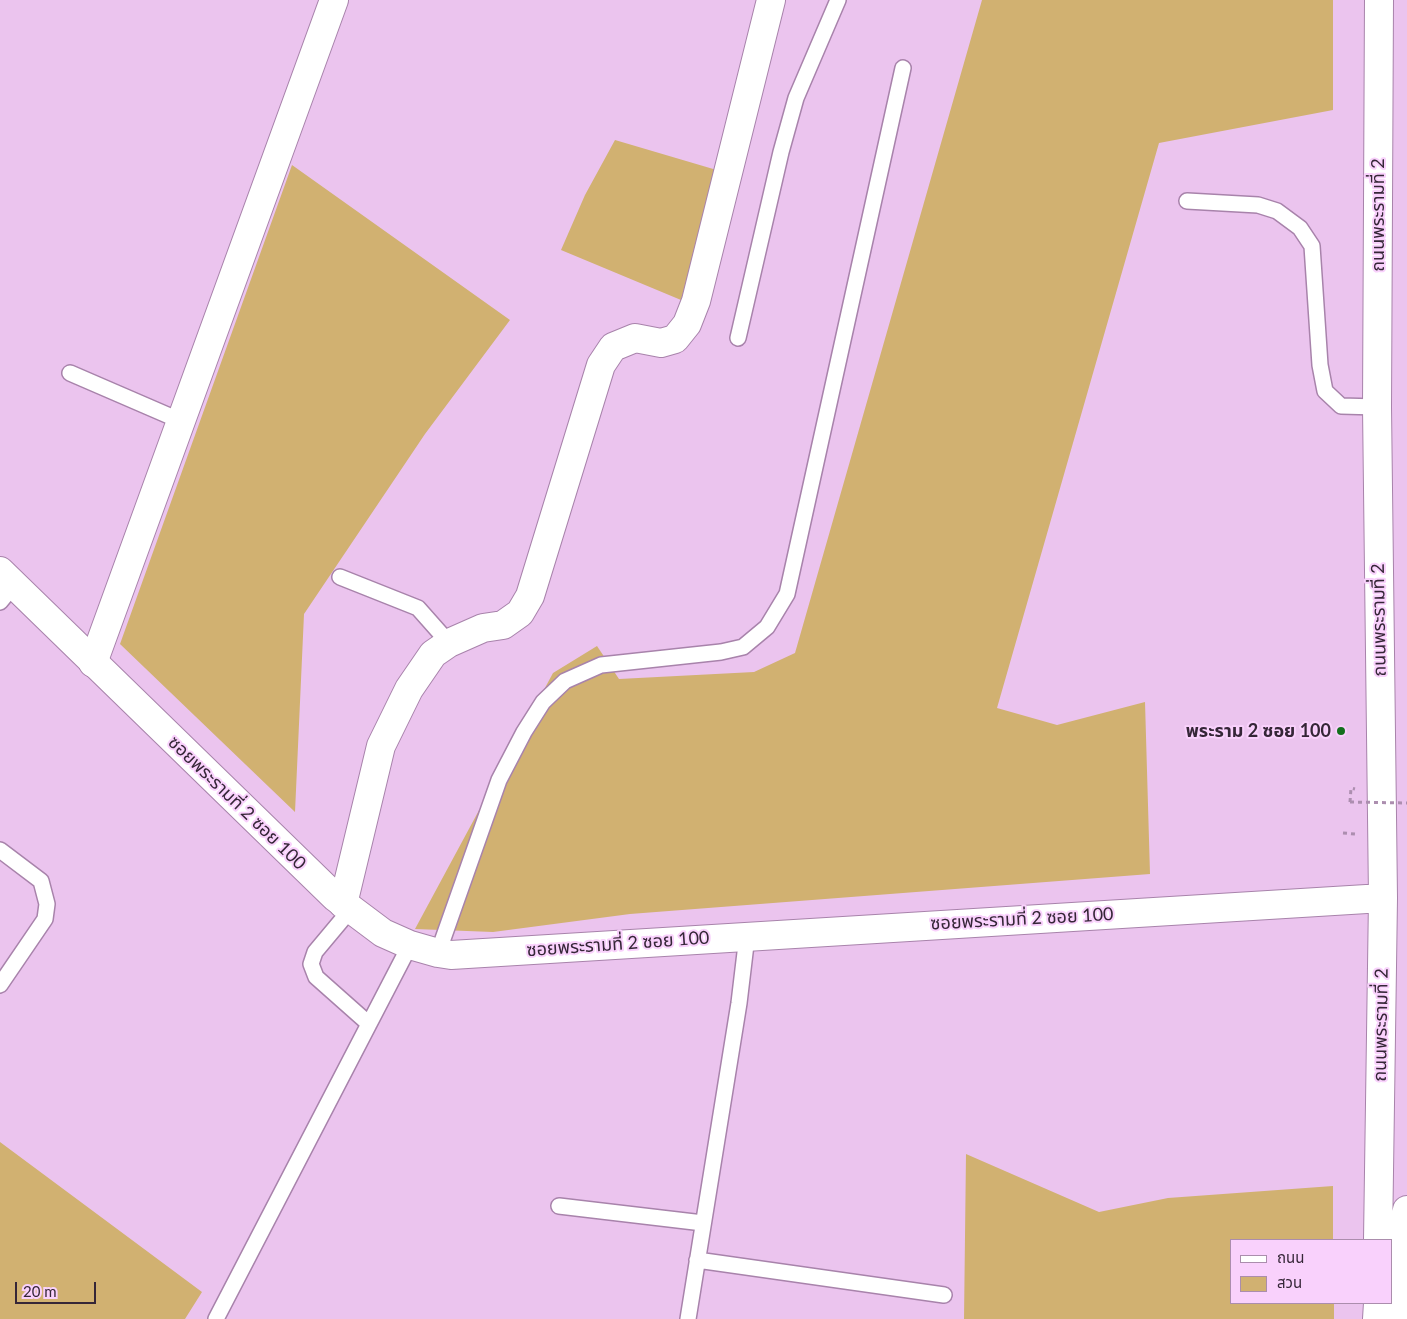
<!DOCTYPE html>
<meta charset="utf-8">
<style>
body{margin:0}
#map{position:relative;width:1407px;height:1319px;overflow:hidden;background:#ebc4ee;font-family:Lato,"Noto Sans Thai",sans-serif}
canvas{display:block}
.legend{position:absolute;left:1230px;top:1239px;width:162px;height:65px;box-sizing:border-box;background:#f9d1fc;border:1px solid #ab8dad;margin:0;padding:6px 9px;list-style:none;font-size:15px;color:#352637}
.legend li{display:flex;align-items:center;gap:10px;height:25px}
.legend b{width:25px;border:1px solid #ab8dad}
.scale{position:absolute;left:15px;top:1282px;width:81px;height:22px;box-sizing:border-box;border:2px solid #352637;border-top:0;padding-left:6px;font-size:15px;line-height:18px;white-space:nowrap;color:#352637;-webkit-text-stroke:4px #f9d1fc;paint-order:stroke}
</style>
<div id="map">
<canvas width="1407" height="1319"></canvas>
<ul class="legend">
<li><b style="height:6px;background:#fff"></b>ถนน</li>
<li><b style="height:14px;background:#d1b171"></b>สวน</li>
</ul>
<div class="scale">20 m</div>
</div>
<script>
const context = document.querySelector('canvas').getContext('2d');
context.lineJoin = 'round';
function paint(path, color) {
  context.fillStyle = color;
  context.fill(path, 'evenodd');
}
function poly(rows) {
  const path = new Path2D();
  for (const r of rows) {
    path.moveTo(r[0], r[1]);
    for (let i = 2; i < r.length; i += 2) path.lineTo(r[i], r[i + 1]);
  }
  return path;
}
function strokePath(path, color, width, dash) {
  context.strokeStyle = color;
  context.lineWidth = width;
  context.lineCap = dash ? 'butt' : 'round';
  context.setLineDash(dash || []);
  context.stroke(path);
}
function label(font, color, halo, rows, align = 'center') {
  context.font = font + ' Lato,"Noto Sans Thai",sans-serif';
  context.lineWidth = 4;
  context.setLineDash([]);
  context.textBaseline = 'middle';
  context.strokeStyle = halo;
  context.fillStyle = color;
  for (const [text, x, y, turn = 0] of rows) {
    context.save();
    context.translate(x, y);
    context.rotate((+turn || 0) * Math.PI / 180);
    context.textAlign = isNaN(turn) ? turn : align;
    if (halo) context.strokeText(text, 0, 0);
    context.fillText(text, 0, 0);
    context.restore();
  }
}
const green = poly([
 [982,0,1333,0,1333,110,1159,143,997,708,1057,725,1145,702,1150,874,630,914,493,932,415,929,553,673,597,646,619,679,754,672,795,653],
 [615,140,720,171,681,300,561,250,585,195],
 [292,165,510,320,425,434,304,614,295,812,120,644],
 [0,1142,202,1292,185,1319,0,1319],
 [966,1154,1099,1212,1168,1198,1333,1186,1333,1240,1231,1240,1231,1303,1334,1303,1334,1319,964,1319]
]);
const path = poly([
 [1350,802,1351,788,1355,789],
 [1343,833,1355,834]
]);
const service = poly([
 [1187,201,1258,205,1277,211,1300,228,1312,246,1320,365,1325,391,1341,406,1377,407],
 [738,338,781,152,796,98,838,0],
 [70,373,181,421],
 [340,577,418,608,449,643],
 [0,602,14,585],
 [0,850,41,881,47,904,45,919,0,985],
 [351,909,315,952,311,964,316,977,369,1024],
 [438,953,499,780,524,732,543,702,565,681,601,665,721,652,743,647,767,627,787,594,903,68],
 [559,1206,703,1223],
 [697,1260,944,1295],
 [216,1319,410,945],
 [688,1319,739,1003,747,936]
]);
const minor = poly([
 [93,663,334,0],
 [343,904,381,746,409,689,433,654,449,643,483,628,503,625,520,613,530,596,601,365,613,347,635,338,661,343,675,339,687,324,696,301,771,0]
]);
const secondary = poly([
 [0,571,335,897,383,933,410,945,438,953,451,955,1383,898],
 [1378,1240,1383,898,1377,407,1379,0],
 [1377,1319,1378,1303],
 [1403,1319,1402,1231,1407,1210]
]);
const pathBridge = poly([
 [1350,802,1407,803]
]);
const markers = [
 [1341,731,5,"#126f1c"]
];
const streetNames = [
 ["ถนนพระรามที่ 2",1378,215,-90],
 ["ถนนพระรามที่ 2",1379,620,-91],
 ["ซอยพระรามที่ 2 ซอย 100",237,803,44],
 ["ซอยพระรามที่ 2 ซอย 100",1022,919,-3],
 ["ซอยพระรามที่ 2 ซอย 100",618,944,-4],
 ["ถนนพระรามที่ 2",1381,1025,-89]
];
const poiNames = [
 ["พระราม 2 ซอย 100",1331,731]
];
paint(green, '#d1b171');
strokePath(service, '#a883ab', 18);
strokePath(minor, '#a883ab', 30);
strokePath(secondary, '#a883ab', 30);
strokePath(path, '#ac8eaf', 3, [4, 4]);
strokePath(service, '#fff', 15);
strokePath(minor, '#fff', 28);
strokePath(secondary, '#fff', 28);
strokePath(pathBridge, '#ac8eaf', 3, [4, 4]);
for (const [x, y, r, color] of markers) {
  const dot = new Path2D();
  dot.arc(x, y, r, 0, 2 * Math.PI);
  context.fillStyle = color;
  context.fill(dot);
  strokePath(dot, '#f9d1fc', 2);
}
label('18px', '#352637', '#f9d1fc', streetNames);
label('bold 18px', '#352637', '#f9d1fc', poiNames, 'right');
</script>
